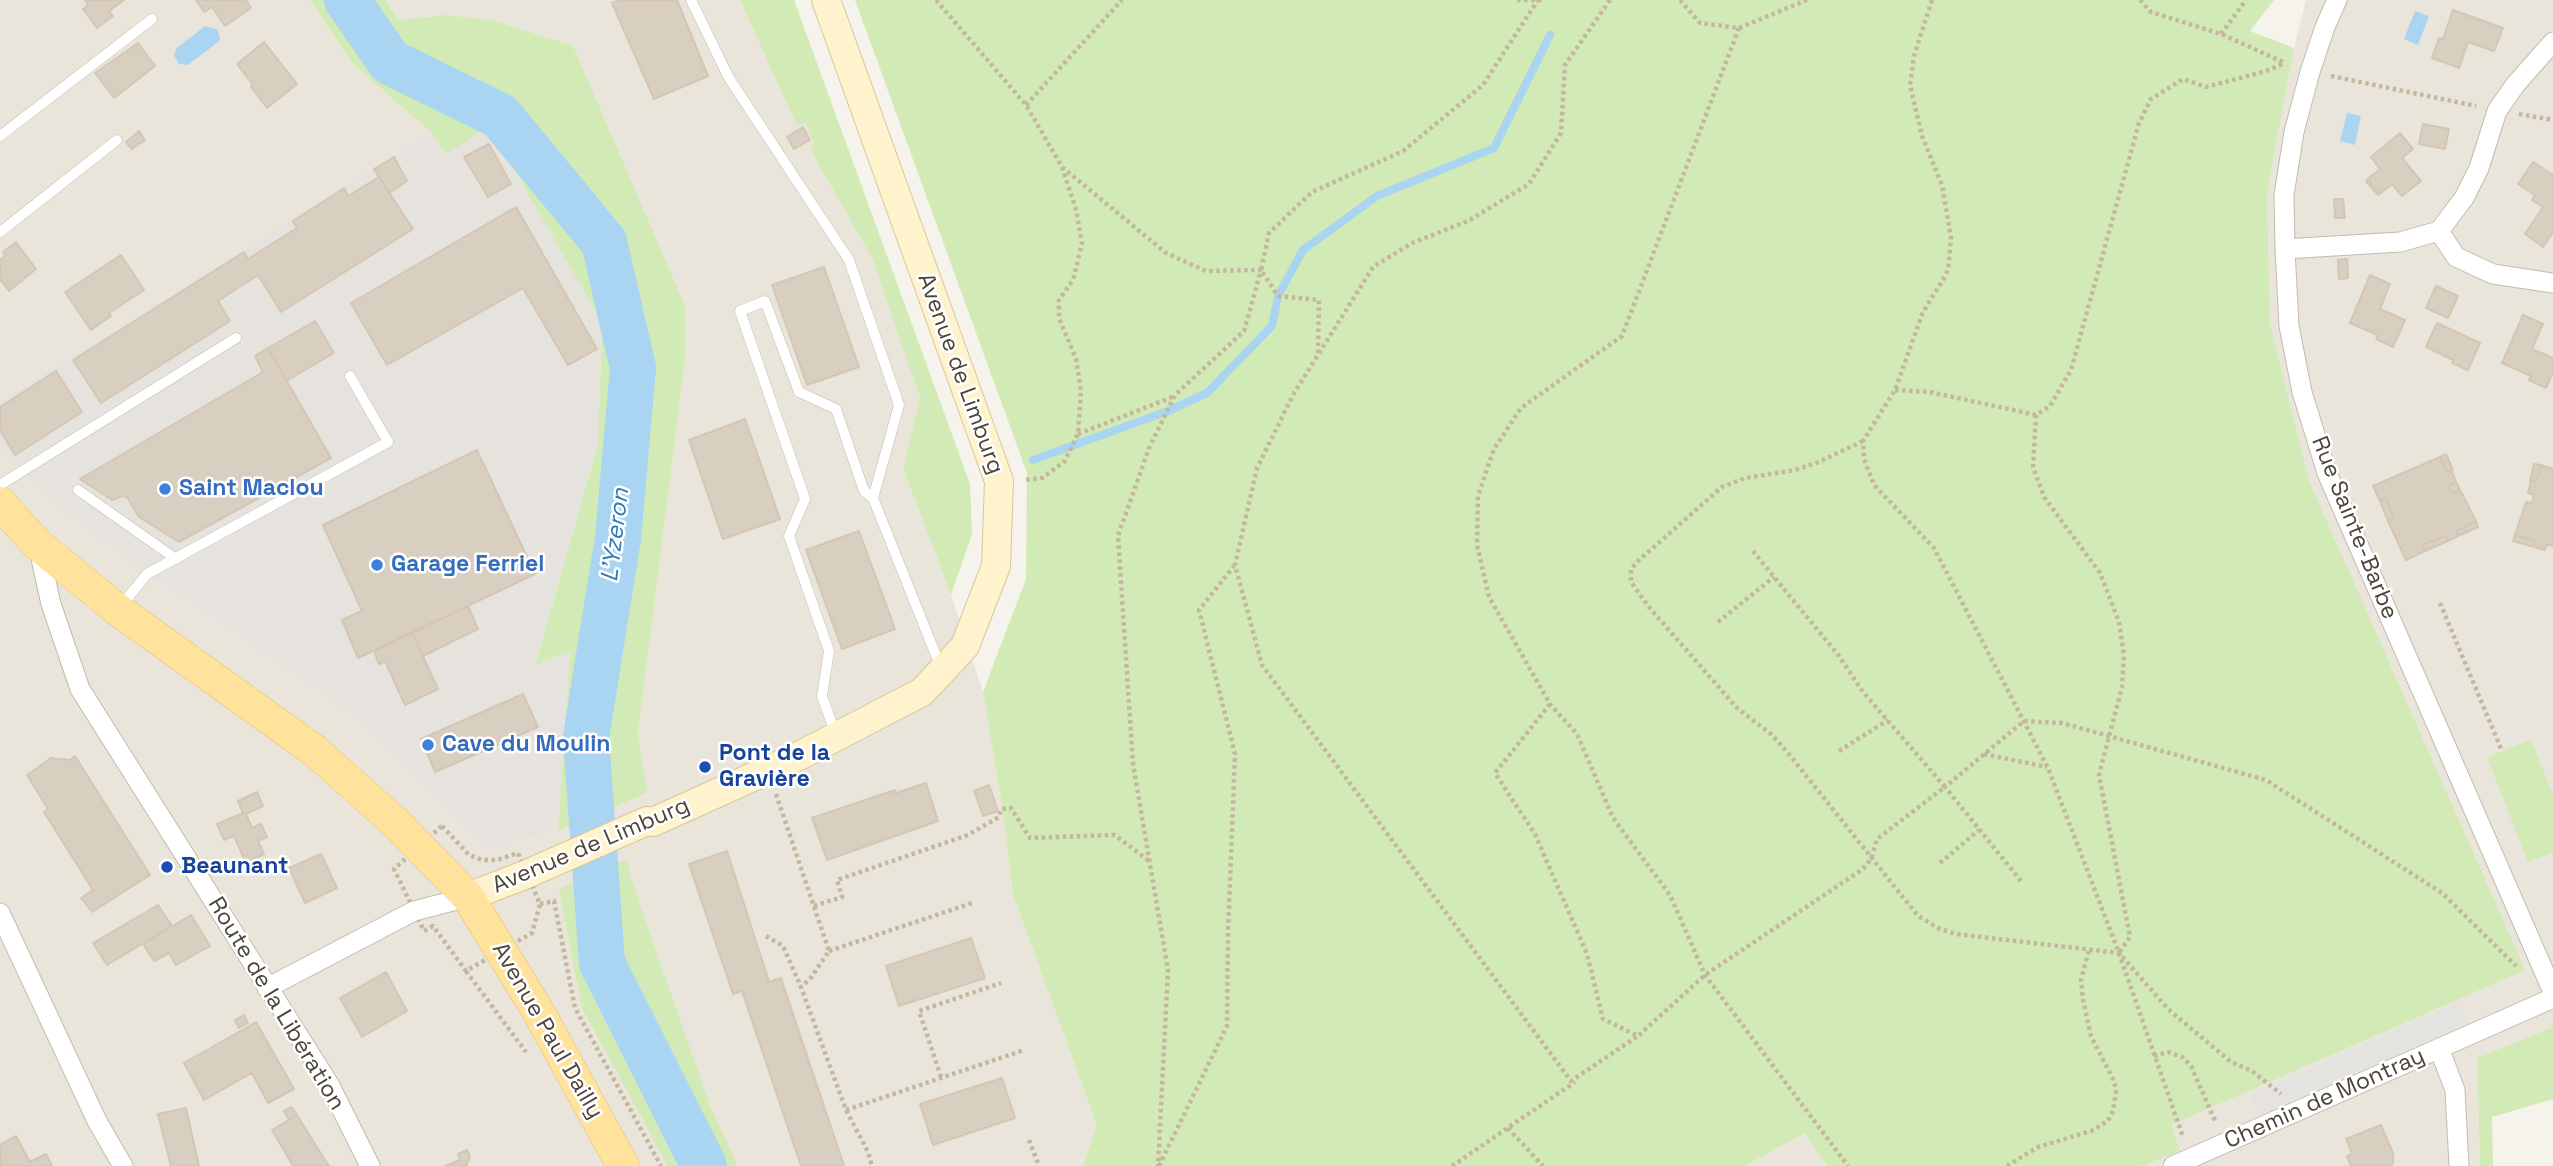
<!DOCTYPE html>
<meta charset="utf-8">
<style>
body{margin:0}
canvas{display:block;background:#f6f3ec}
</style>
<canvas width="2553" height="1166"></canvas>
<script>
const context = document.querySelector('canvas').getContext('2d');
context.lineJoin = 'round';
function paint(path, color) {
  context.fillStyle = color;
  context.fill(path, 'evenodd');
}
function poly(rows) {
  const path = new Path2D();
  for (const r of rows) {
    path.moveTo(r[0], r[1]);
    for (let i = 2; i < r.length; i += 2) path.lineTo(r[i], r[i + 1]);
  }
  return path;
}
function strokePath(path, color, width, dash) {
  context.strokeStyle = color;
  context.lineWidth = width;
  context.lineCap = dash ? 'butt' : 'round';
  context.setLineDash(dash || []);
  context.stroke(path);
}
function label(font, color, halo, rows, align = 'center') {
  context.font = font + ' "Space Grotesk",sans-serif';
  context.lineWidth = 5;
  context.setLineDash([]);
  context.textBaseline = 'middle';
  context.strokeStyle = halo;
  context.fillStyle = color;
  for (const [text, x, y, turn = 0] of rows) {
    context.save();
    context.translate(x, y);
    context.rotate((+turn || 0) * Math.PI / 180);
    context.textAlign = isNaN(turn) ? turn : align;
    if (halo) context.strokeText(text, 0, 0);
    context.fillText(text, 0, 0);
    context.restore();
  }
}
const residential = poly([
 [0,0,310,0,351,62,431,132,0,401],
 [385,0,740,0,797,125,805,123,814,143,810,149,872,258,920,398,903,468,951,595,983,692,1003,812,1013,895,1097,1125,1083,1166,0,1166,0,446,48,501,147,574,309,683,378,736,489,849,558,831,646,793,638,733,685,360,685,306,445,15,398,20],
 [2306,0,2553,0,2553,1027,2477,1058,2480,1166,2143,1166,2180,1151,2170,1125,2524,970,2309,481,2270,325,2267,192,2294,48],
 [1806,1134,1828,1166,1744,1166]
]);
const industrial = poly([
 [490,127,602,323,598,444,535,664,570,650,558,831,489,849,378,736,309,683,147,574,48,501,0,446,0,401,431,132,446,154]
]);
const green = poly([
 [310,0,385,0,398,20,445,15,495,21,573,46,685,306,685,360,638,733,647,793,558,831,570,651,535,665,598,444,602,323,490,127,446,154,431,132,351,62],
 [740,0,794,0,970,484,972,534,951,595,903,468,920,398,872,258,810,149,814,143,805,123,797,126],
 [855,0,2274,0,2250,31,2294,48,2267,192,2270,325,2309,481,2525,970,2171,1125,2180,1151,2143,1166,1828,1166,1805,1134,1744,1166,1083,1166,1097,1125,1013,895,1003,812,983,692,1026,579,1027,473],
 [2531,740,2553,795,2553,852,2528,862,2487,757],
 [627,859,631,879,710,1106,738,1166,668,1166,582,1008,559,889],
 [2553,1027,2553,1099,2492,1117,2493,1166,2480,1166,2477,1058]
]);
const parking = poly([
 [2459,1002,2469,1023,2259,1116,2250,1095]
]);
const water = poly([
 [2415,11,2429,16,2418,45,2404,39],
 [205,26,217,29,220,38,218,42,188,65,179,64,174,55,177,48],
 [2347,113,2361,116,2355,145,2340,141]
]);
const stream = poly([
 [1033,460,1168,411,1207,393,1272,326,1278,296,1303,250,1377,196,1494,148,1550,35]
]);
const river = poly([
 [347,0,390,62,500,116,604,242,633,368,618,538,586,737,602,963,704,1166]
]);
const building = poly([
 [85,0,124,0,109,11,113,16,97,28,83,9,88,5,85,0],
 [196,0,246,0,251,8,225,26,212,7,204,12,196,0],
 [619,0,677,0,708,76,654,99,612,3,619,0],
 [2453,10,2503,28,2494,51,2468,42,2459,68,2432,58,2439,38,2443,39,2453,10],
 [264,42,297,84,267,108,251,87,253,85,237,64,264,42],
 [138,43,155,66,114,98,95,73,138,43],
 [2423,124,2449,129,2445,149,2419,144,2423,124],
 [803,127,810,140,794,149,787,137,803,127],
 [139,131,145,140,132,149,126,142,139,131],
 [2400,133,2413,149,2402,158,2421,181,2402,196,2392,184,2381,193,2372,186,2369,178,2380,169,2371,157,2400,133],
 [489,144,511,184,488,197,464,157,489,144],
 [394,157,407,181,389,193,374,169,394,157],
 [2533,162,2553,175,2553,232,2543,247,2525,234,2543,207,2532,200,2535,195,2518,184,2533,162],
 [379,177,413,229,281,312,258,275,218,301,230,321,101,403,73,360,244,252,248,259,297,228,293,221,344,188,348,196,379,177],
 [2369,178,2372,186,2381,193,2378,195,2366,181,2369,178],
 [2334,199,2343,199,2345,218,2335,218,2334,199],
 [516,207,597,349,568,365,523,288,387,365,351,303,516,207],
 [16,242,36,269,9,291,0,279,0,260,5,256,3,252,16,242],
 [121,255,144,290,109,313,111,316,91,330,65,292,121,255],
 [2347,259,2348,278,2339,279,2338,260,2347,259],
 [824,267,859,367,807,385,772,285,824,267],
 [2370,275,2390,284,2380,309,2405,320,2393,347,2376,339,2378,335,2350,323,2370,275],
 [2436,286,2458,296,2448,318,2426,308,2436,286],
 [2523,315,2543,324,2532,349,2553,358,2553,372,2546,388,2529,380,2531,376,2502,363,2523,315],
 [315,321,334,353,286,381,268,348,315,321],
 [2437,323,2480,343,2468,370,2452,363,2453,360,2426,347,2437,323],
 [268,348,331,458,179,542,139,517,127,497,122,496,112,500,80,479,263,372,255,356,268,348],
 [56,371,82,412,15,455,0,430,0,407,56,371],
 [745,419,780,519,723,539,689,440,745,419],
 [477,450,535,574,358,658,342,620,362,611,323,525,477,450],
 [2446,454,2453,470,2447,472,2440,457,2446,454],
 [2440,457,2447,472,2451,470,2456,482,2448,486,2452,494,2460,490,2476,521,2456,531,2458,536,2448,541,2445,536,2422,545,2425,551,2406,560,2388,521,2394,518,2386,498,2380,501,2373,486,2440,457],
 [2534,464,2541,465,2536,482,2530,481,2534,464],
 [2541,465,2553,469,2553,546,2547,544,2545,550,2534,547,2536,541,2515,535,2526,502,2532,503,2534,495,2528,493,2531,481,2536,482,2541,465],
 [2456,482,2460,490,2452,494,2448,486,2456,482],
 [2386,498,2394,518,2388,521,2380,501,2386,498],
 [2476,521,2478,527,2458,536,2456,531,2476,521],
 [859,531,895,629,842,649,806,550,859,531],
 [2515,535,2536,541,2534,547,2513,541,2515,535],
 [2445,536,2448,541,2425,551,2422,545,2445,536],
 [468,606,478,629,423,656,412,633,468,606],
 [412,633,438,689,405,705,385,661,379,664,374,651,412,633],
 [523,694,538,727,435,772,421,739,523,694],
 [75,756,150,875,92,912,81,898,93,890,44,812,48,809,27,775,51,758,70,760,75,756],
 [926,783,938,821,827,860,812,818,895,790,896,793,926,783],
 [989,785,998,811,983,816,974,791,989,785],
 [257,792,263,806,246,814,252,828,261,824,267,837,258,841,264,854,246,863,234,836,224,840,217,824,243,813,238,801,257,792],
 [727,851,769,982,781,978,844,1166,801,1166,742,991,733,994,689,864,727,851],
 [321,854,337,888,305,903,289,868,321,854],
 [158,905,172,926,107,965,93,943,158,905],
 [191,915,210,946,176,965,169,953,154,961,143,944,191,915],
 [971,938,985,978,899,1006,886,966,971,938],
 [386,972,407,1011,362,1037,340,998,386,972],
 [244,1015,248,1023,239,1028,235,1020,244,1015],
 [256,1022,294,1089,268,1103,252,1073,204,1100,184,1063,256,1022],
 [1002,1078,1015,1118,933,1145,920,1104,1002,1078],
 [292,1107,297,1115,289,1120,284,1111,292,1107],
 [186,1108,199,1166,171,1166,158,1114,186,1108],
 [297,1115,313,1141,329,1166,293,1166,272,1130,297,1115],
 [2381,1125,2393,1153,2393,1163,2391,1166,2351,1166,2347,1156,2352,1154,2346,1139,2381,1125],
 [16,1136,30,1162,46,1154,52,1166,0,1166,0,1145,16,1136],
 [467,1150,470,1157,466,1166,445,1166,460,1160,458,1154,467,1150]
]);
const path = poly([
 [936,0,1026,105,1062,167,1076,210,1082,244,1073,280,1059,300,1059,318,1076,359,1081,391,1078,434,1064,462,1042,478,1024,480],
 [1517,0,1542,0],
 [1610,0,1565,65,1561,133,1529,184,1468,221,1412,243,1373,267,1293,395,1257,468,1235,565,1262,665,1571,1081,1638,1036],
 [1680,0,1700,23,1739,28,1807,0],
 [1932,0,1914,56,1910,85,1922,136,1942,185,1951,238,1949,263,1946,275,1923,312,1895,390,1863,441,1864,459,1874,485,1934,548,2048,768,2119,953,2183,1137],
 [2140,0,2151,12,2221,34,2285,63],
 [1739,28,1622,336,1521,408,1494,449,1478,496,1477,545,1489,597,1550,704,1577,734,1613,818,1670,895,1705,975,1848,1166],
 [2221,34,2246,0],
 [2331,76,2476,106],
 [1026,105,1122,0],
 [2519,114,2553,120],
 [1062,167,1166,253,1206,271,1261,270,1244,331,1175,395,1149,448,1118,536,1133,764,1168,970,1158,1166],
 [1318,353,1319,300,1278,296,1261,270,1269,233,1312,192,1403,151,1483,85,1538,0],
 [1895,390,1930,392,2036,415,2050,406,2071,370,2139,123,2151,99,2183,79,2206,87,2266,71,2285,63],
 [2036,415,2033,467,2044,497,2100,573,2119,622,2124,655,2122,687,2099,775,2130,937,2119,953],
 [1078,434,1175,396],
 [1863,441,1819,462,1795,470,1745,478,1722,487,1638,561,1631,569,1631,582,1648,606,1737,708,1771,734,1788,753,1918,916,1940,929,1956,934,2119,953,2168,1009,2231,1062,2252,1071,2281,1094],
 [2440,603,2502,751],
 [1718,622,1774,577],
 [1550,704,1495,773,1535,834,1587,954,1603,1019,1638,1036,1705,975,1863,869,1871,859,1877,839,1945,787,1863,692,1839,656,1752,550],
 [1839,751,1888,720],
 [1984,754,2047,767],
 [776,794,829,951,810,979,801,987,846,1110,868,1152,872,1166],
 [442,826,469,855,482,860,497,860,518,853,540,904,532,933,466,971,433,926,424,931,394,869,442,826],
 [1940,863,1979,830],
 [2021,881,1945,787,2024,721,2062,723,2266,780,2442,893,2516,966],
 [540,904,554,901,575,1008,661,1166],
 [814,906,842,897,837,880,968,835,999,817,1001,809,1011,808,1030,838,1115,835,1149,861],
 [766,936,783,946,801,987],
 [829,951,975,902],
 [466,971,526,1052],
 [2154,1056,2168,1052,2182,1057,2191,1066,2216,1123],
 [941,1077,919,1011,1001,983],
 [846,1110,1024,1050],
 [1508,1128,1543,1166],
 [1029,1140,1039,1166],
 [1159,1166,1227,1026,1228,933,1235,754,1199,610,1234,566],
 [1452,1166,1575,1082],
 [2007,1166,2038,1147,2091,1131,2108,1121,2113,1111,2116,1091,2114,1081,2091,1036,2083,1000,2081,980,2089,950]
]);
const lane = poly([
 [691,0,729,78,849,260,899,405,873,498],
 [0,136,152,19],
 [0,232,117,140],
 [0,485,236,338],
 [78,490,176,559],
 [120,607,147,574,388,442,350,376],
 [836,735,822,696,829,651,789,536,805,499,740,311,765,301,799,392,836,409,864,491,873,498,941,668]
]);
const street = poly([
 [2337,0,2325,27,2310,72,2294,132,2284,195,2285,249,2289,326,2302,392,2327,473,2553,992],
 [2439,231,2456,257,2493,274,2553,283],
 [2285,249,2400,242,2439,231,2464,198,2479,168,2497,111,2515,85,2553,42],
 [38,545,51,604,80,689,329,1084,370,1166],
 [0,913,97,1121,123,1166],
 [267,988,414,911,468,897],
 [2439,1048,2455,1090,2459,1166],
 [2173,1166,2553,998]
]);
const secondary = poly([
 [468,897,527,874,647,821,653,822,797,757,922,692,965,646,996,566,999,481,826,0]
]);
const primary = poly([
 [0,503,37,544,118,610,315,751,396,823,468,897,538,1011,623,1166]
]);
const markers = [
 [165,489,7,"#3f7fe0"],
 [377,565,7,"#3f7fe0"],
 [428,745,7,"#3f7fe0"],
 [705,767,7,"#1a4fb4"],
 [167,867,7,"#1a4fb4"]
];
const streetNames = [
 ["Avenue de Limburg",960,374,70],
 ["Rue Sainte-Barbe",2354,528,68],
 ["Avenue de Limburg",591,846,-23],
 ["Route de la Libération",276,1004,59],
 ["Avenue Paul Dailly",547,1031,60],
 ["Chemin de Montray",2325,1099,-24]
];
const shopNames = [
 ["Saint Maclou",179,489],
 ["Garage Ferriel",391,565],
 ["Cave du Moulin",442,745]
];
const transitNames = [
 ["Pont de la",719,754],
 ["Gravière",719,780],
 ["Beaunant",181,867]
];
const waterNames = [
 ["L'Yzeron",616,535,-83]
];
paint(residential, '#eae5da');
paint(industrial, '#e6e2dd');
paint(green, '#d2eab5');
paint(parking, '#e5e3e0');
paint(water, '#a9d4f2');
strokePath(stream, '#a9d4f2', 8);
strokePath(river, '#a9d4f2', 46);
paint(building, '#d8cfc1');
strokePath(building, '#d3c7b4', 2);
strokePath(lane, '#c2bbae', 11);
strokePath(street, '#c2bbae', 21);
strokePath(secondary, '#d6c79b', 30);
strokePath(primary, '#e6c16a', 33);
strokePath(path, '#c4b79f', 4.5, [3.5, 3.5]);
strokePath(lane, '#fff', 10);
strokePath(street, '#fff', 19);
strokePath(secondary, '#fff3cd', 28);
strokePath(primary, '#ffe39c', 32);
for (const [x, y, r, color] of markers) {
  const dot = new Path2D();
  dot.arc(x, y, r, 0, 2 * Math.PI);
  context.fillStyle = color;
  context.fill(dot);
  strokePath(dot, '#fff', 2.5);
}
label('23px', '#4b4439', '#fff', streetNames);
label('bold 23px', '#366cbe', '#fff', shopNames, 'left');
label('bold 23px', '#164399', '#fff', transitNames, 'left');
label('italic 24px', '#2e7ab2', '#fff', waterNames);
</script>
